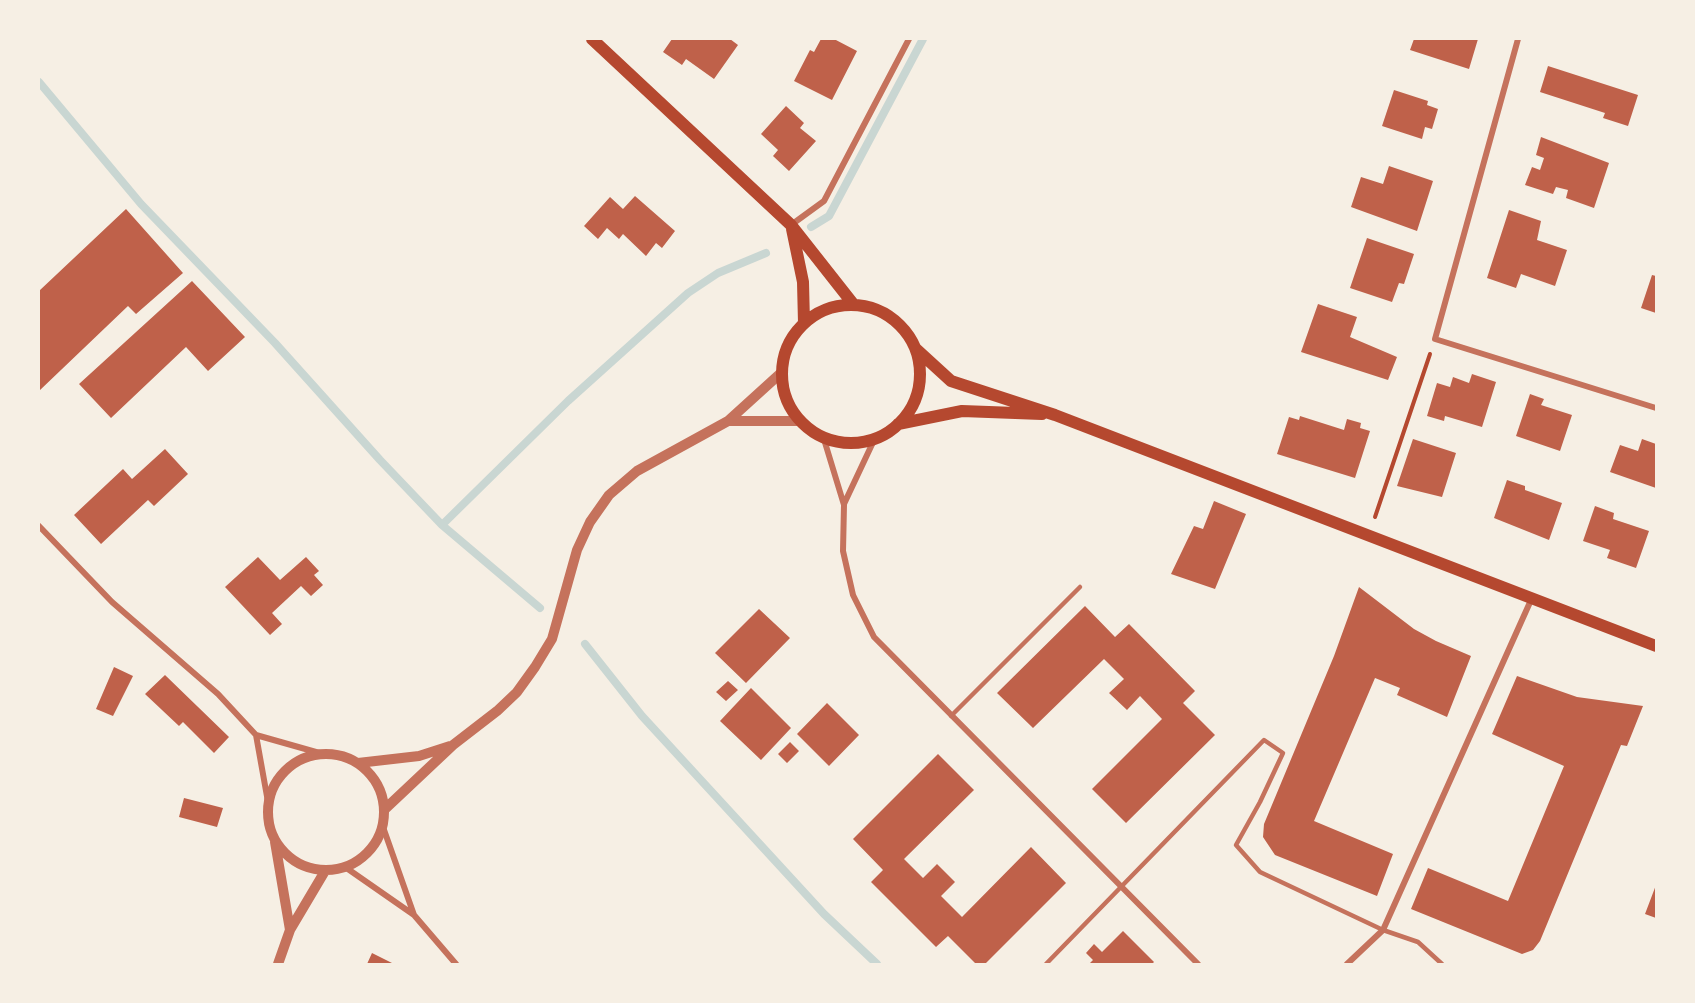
<!DOCTYPE html>
<style>
body{margin:0}
#map{position:relative;width:1695px;height:1003px;overflow:hidden;background:#f6efe4;font-family:"Source Sans 3",sans-serif}
canvas{display:block}
.frame{position:absolute;inset:0;border:40px solid #f6efe4;pointer-events:none}
</style>
<div id="map">
<canvas width="1695" height="1003"></canvas>
<div class="frame"></div>
</div>
<script>
const context = document.querySelector('canvas').getContext('2d');
context.lineJoin = 'round';
function poly(rows) {
  const path = new Path2D();
  for (const r of rows) {
    if (r.length === 3) {
      path.moveTo(r[0] + r[2], r[1]);
      path.arc(r[0], r[1], r[2], 0, 2 * Math.PI);
      continue;
    }
    path.moveTo(r[0], r[1]);
    for (let i = 2; i < r.length; i += 2) path.lineTo(r[i], r[i + 1]);
  }
  return path;
}
function strokePath(path, color, width, dash) {
  context.strokeStyle = color;
  context.lineWidth = width;
  context.lineCap = dash ? 'butt' : 'round';
  context.setLineDash(dash || []);
  context.stroke(path);
}
function paint(path, color) {
  context.fillStyle = color;
  context.fill(path, 'evenodd');
}
const stream = poly([
 [39,82,141,204,275,343,380,460,442,525,540,608],
 [811,227,829,216,923,39],
 [442,525,568,401,688,293,718,273,766,253],
 [585,644,642,716,824,914,877,964]
]);
const building = poly([
 [672,39,730,39,738,45,714,79,686,59,682,65,663,52],
 [821,39,834,39,857,51,832,100,794,81,810,50,814,52],
 [1414,39,1478,39,1469,69,1410,50],
 [1548,66,1638,95,1628,126,1603,118,1605,113,1540,92],
 [1394,90,1428,101,1427,105,1438,109,1432,129,1425,127,1422,139,1382,126],
 [786,106,804,123,800,128,816,141,789,171,773,156,778,150,761,134],
 [1541,137,1609,163,1594,208,1566,198,1568,190,1556,187,1553,194,1525,185,1532,167,1540,170,1544,158,1536,155],
 [1389,166,1433,181,1417,231,1351,207,1361,177,1383,184],
 [635,196,675,231,662,248,656,243,646,256,623,234,619,239,607,228,598,239,584,226,610,197,623,209],
 [126,209,183,273,136,314,128,306,39,391,39,291],
 [1509,210,1541,221,1537,240,1567,250,1555,286,1521,274,1516,288,1487,278],
 [1367,238,1414,254,1404,284,1399,283,1392,302,1350,288],
 [1652,275,1656,276,1656,313,1641,308],
 [192,281,245,337,208,371,186,347,111,418,79,384],
 [1318,304,1357,317,1350,337,1397,357,1388,380,1301,352],
 [1472,374,1496,382,1482,427,1445,416,1444,421,1427,416,1437,383,1450,387,1453,377,1469,383],
 [1530,394,1544,399,1541,405,1572,415,1560,451,1516,436],
 [1300,416,1344,430,1347,419,1361,423,1360,428,1370,431,1355,478,1277,454,1289,417,1299,420],
 [1413,439,1456,453,1442,497,1397,486],
 [1642,439,1656,444,1656,488,1610,472,1620,445,1638,451],
 [165,449,188,474,154,506,148,500,101,544,74,515,123,469,132,479],
 [1507,480,1525,486,1525,490,1562,503,1549,540,1494,518],
 [1214,501,1246,514,1215,589,1171,574,1194,526,1203,529],
 [1595,506,1614,513,1613,519,1649,531,1636,568,1607,558,1610,550,1583,541],
 [258,557,280,580,306,557,319,571,314,575,323,585,311,596,301,586,272,613,282,624,270,635,225,587],
 [1359,587,1414,629,1436,641,1471,656,1447,717,1397,695,1400,688,1375,678,1314,821,1393,854,1377,896,1275,855,1263,837,1264,824,1334,656],
 [1085,606,1115,637,1129,624,1195,691,1183,703,1215,735,1126,823,1092,789,1162,719,1140,696,1127,710,1109,693,1124,679,1104,659,1033,728,997,693],
 [759,609,790,638,746,683,715,653],
 [114,667,133,676,113,716,96,709],
 [165,675,229,737,214,753,183,722,179,726,145,694],
 [1517,676,1577,697,1643,706,1627,746,1621,745,1540,941,1533,950,1522,954,1411,909,1428,868,1508,901,1564,766,1492,734],
 [728,681,738,690,726,701,716,692],
 [751,688,791,728,761,760,720,721],
 [827,703,859,735,829,766,797,734],
 [790,742,799,751,787,763,778,754],
 [938,754,974,790,904,859,923,878,937,864,955,882,941,896,962,917,1031,847,1066,883,985,964,976,964,948,936,936,947,871,882,883,870,853,839],
 [184,798,223,808,217,827,179,817],
 [1656,885,1656,918,1645,914],
 [1123,931,1154,962,1152,964,1089,964,1093,960,1086,953,1094,944,1102,952],
 [372,953,394,964,367,964]
]);
const path = poly([
 [1375,517,1430,354]
]);
const service = poly([
 [951,716,1080,587],
 [1046,964,1264,740,1283,753,1260,802,1236,845,1260,872,1383,930,1418,942,1442,964]
]);
const minor = poly([
 [1518,39,1435,339,1656,408],
 [791,225,824,201,909,39],
 [823,436,844,505,843,551,853,595,874,637,1198,964],
 [844,504,875,438],
 [39,526,112,602,218,694,256,735,323,754],
 [256,735,268,802],
 [383,827,414,915],
 [345,867,414,915,456,964],
 [1347,964,1383,930,1531,600]
]);
const tertiary = poly([
 [728,421,801,421],
 [326,812,58],
 [358,763,419,756,450,746],
 [385,809,453,745,497,711,517,692,535,667,552,639,577,550,590,522,609,495,637,471,728,421,782,372],
 [275,842,290,930],
 [278,964,290,930,325,871]
]);
const secondary = poly([
 [592,39,791,225,854,305],
 [792,229,803,282,804,323],
 [851,374,69],
 [916,349,951,381,1055,415,1656,646],
 [898,424,962,411,1042,414]
]);
strokePath(stream, '#c9d6d2', 8);
paint(building, '#bf614a');
strokePath(path, '#b5482f', 4);
strokePath(service, '#c5725c', 4.5);
strokePath(minor, '#c5725c', 6);
strokePath(tertiary, '#c5725c', 10);
strokePath(secondary, '#b5482f', 12);
</script>
